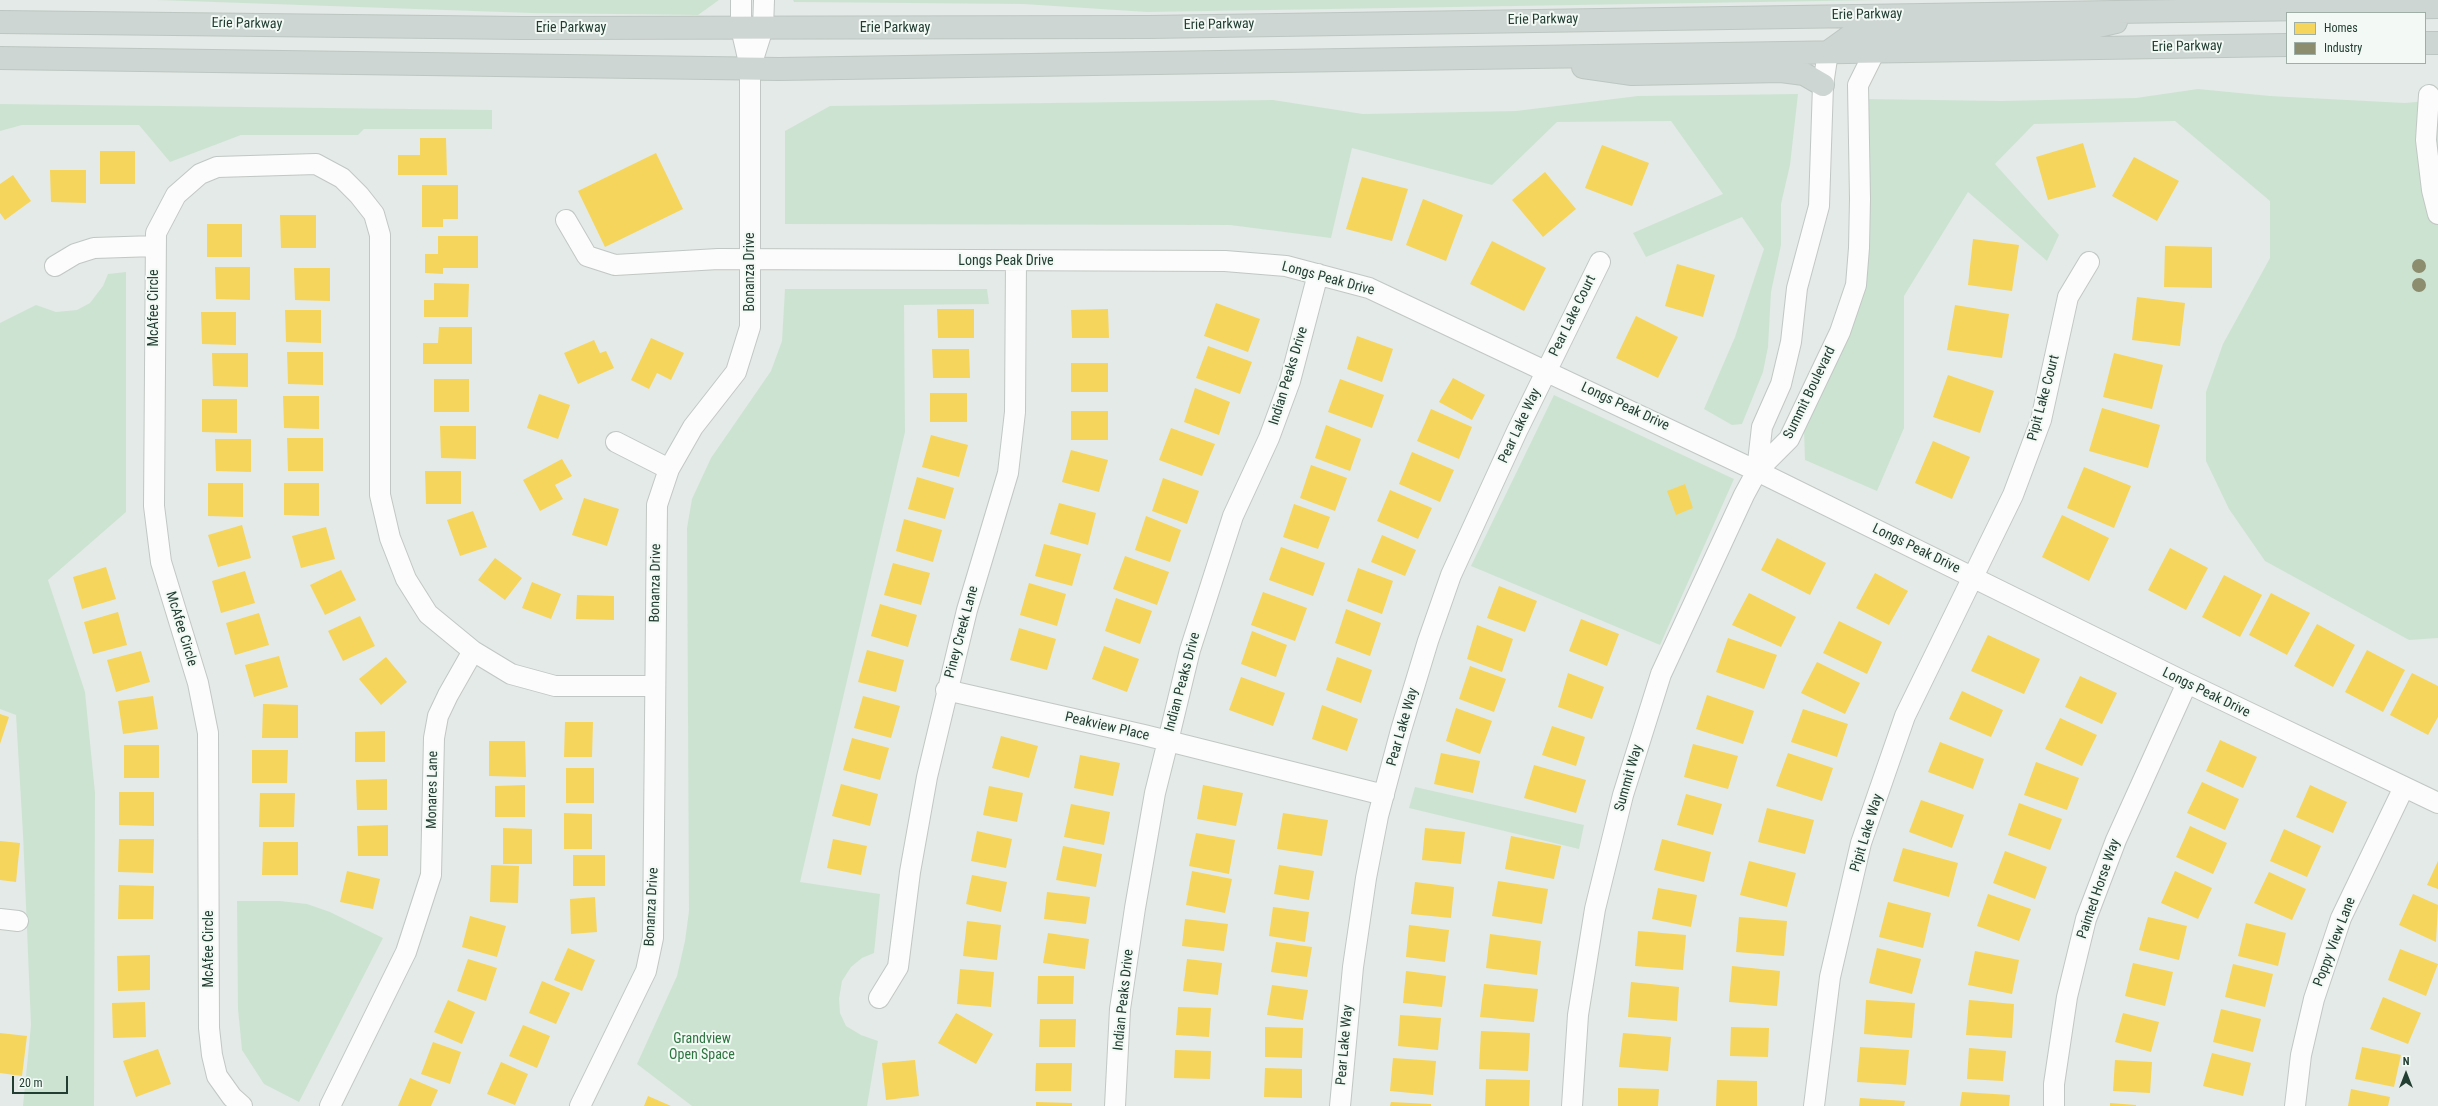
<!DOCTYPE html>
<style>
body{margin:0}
#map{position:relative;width:2438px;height:1106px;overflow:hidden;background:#e4eae7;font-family:"Roboto Condensed",sans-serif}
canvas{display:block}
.legend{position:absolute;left:2286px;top:12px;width:140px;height:52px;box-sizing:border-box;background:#f3f9f5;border:1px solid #9faea7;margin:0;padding:5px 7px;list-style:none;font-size:12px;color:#223e33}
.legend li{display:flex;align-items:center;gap:8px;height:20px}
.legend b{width:20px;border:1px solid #9faea7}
.north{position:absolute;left:2386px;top:1054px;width:40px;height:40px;-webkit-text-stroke:3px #f3f9f5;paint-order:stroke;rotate:0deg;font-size:11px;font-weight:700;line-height:16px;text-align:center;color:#223e33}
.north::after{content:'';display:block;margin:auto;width:14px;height:18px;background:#223e33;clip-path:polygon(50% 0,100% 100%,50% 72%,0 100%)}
.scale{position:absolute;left:12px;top:1076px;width:56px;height:18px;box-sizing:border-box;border:2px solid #223e33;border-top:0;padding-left:5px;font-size:12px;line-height:14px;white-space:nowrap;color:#223e33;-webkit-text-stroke:3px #f3f9f5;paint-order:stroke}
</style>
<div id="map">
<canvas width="2438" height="1106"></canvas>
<ul class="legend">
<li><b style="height:11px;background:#f6d55c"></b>Homes</li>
<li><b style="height:11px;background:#8c8c6e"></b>Industry</li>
</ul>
<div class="north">N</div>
<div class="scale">20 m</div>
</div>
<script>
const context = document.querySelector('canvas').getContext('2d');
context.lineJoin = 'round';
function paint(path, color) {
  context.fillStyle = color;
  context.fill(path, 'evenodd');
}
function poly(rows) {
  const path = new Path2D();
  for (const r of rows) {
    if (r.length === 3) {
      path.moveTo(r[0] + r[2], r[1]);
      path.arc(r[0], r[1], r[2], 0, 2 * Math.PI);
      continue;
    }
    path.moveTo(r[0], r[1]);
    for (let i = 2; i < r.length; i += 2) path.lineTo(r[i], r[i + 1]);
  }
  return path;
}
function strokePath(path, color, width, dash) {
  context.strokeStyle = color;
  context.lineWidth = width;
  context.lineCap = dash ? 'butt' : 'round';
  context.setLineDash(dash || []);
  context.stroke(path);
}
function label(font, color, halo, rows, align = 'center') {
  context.font = font + ' "Roboto Condensed",sans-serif';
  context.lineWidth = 4;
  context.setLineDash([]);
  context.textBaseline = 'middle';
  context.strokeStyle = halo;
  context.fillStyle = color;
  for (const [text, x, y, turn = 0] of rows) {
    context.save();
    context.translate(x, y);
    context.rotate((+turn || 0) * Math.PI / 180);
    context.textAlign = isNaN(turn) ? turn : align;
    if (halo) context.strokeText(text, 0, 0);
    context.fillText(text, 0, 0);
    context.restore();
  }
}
const green = poly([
 [157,0,719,0,698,15,531,13],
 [793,0,1883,0,1147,12,1023,4,794,2],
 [2198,89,2270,96,2405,103,2438,100,2438,638,2409,640,2265,561,2229,509,2206,461,2206,392,2223,344,2270,258,2270,201,2175,121,2034,124,1995,164,2059,235,2047,261,1968,192,1904,296,1904,428,1877,491,1805,460,1804,430,1862,300,1867,99,2001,101,2136,98],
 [1798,94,1790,165,1781,204,1781,245,1771,292,1768,347,1763,372,1742,424,1732,425,1704,409,1735,337,1764,249,1742,217,1646,257,1633,233,1723,194,1671,121,1557,122,1492,185,1352,148,1331,238,1230,225,785,224,785,131,830,106,1273,100,1363,114,1516,111,1638,96],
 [0,104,492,110,492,129,364,129,358,135,241,135,170,162,139,125,22,125,0,131],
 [126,272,126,512,48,580,85,692,95,793,94,1106,23,1106,31,1025,23,834,16,715,0,709,0,323,36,305,56,312,77,310,90,303,103,286,108,274],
 [785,289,987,289,989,304,904,305,905,432,800,882,880,894,874,953,862,958,851,967,842,981,839,999,840,1013,846,1026,861,1035,878,1041,867,1106,692,1106,637,1064,677,976,685,941,689,911,687,528,692,499,711,458,771,371,782,341],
 [1554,395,1734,479,1660,645,1471,566],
 [1415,787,1584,825,1579,849,1409,808],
 [237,901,280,901,307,904,330,912,383,938,299,1102,264,1084,242,1050,238,1009]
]);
const homes = poly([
 [420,138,446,138,447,175,398,175,398,155,420,155],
 [2083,143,2096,187,2048,200,2036,157],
 [1602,145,1649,163,1632,206,1585,188],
 [100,151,135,151,135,184,100,184],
 [656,153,683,209,605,247,578,191],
 [2134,157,2179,181,2157,221,2112,196],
 [50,170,86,170,86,203,51,202],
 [1545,172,1576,209,1543,237,1512,200],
 [13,175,31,201,5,220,0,213,0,184],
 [1362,177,1408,189,1392,241,1346,229],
 [422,185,458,185,458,219,443,219,443,227,422,227],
 [1423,199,1463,215,1446,261,1406,245],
 [280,215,316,215,316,248,281,248],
 [207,224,242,224,242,257,207,257],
 [438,236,478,236,478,268,443,268,443,274,425,273,425,254,438,254],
 [1973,239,2019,245,2012,291,1968,285],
 [1492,241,1546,268,1524,311,1470,284],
 [2165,246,2212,247,2212,288,2164,287],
 [1677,264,1715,275,1703,317,1665,306],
 [215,267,250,267,250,300,216,299],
 [294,268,330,268,330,301,295,300],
 [434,283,469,284,468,317,424,317,424,300,434,300],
 [2137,297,2185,303,2180,346,2132,340],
 [1216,303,1260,319,1248,352,1204,336],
 [1955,305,2009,314,2002,358,1947,350],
 [937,309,974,309,974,338,938,338],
 [1108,309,1109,338,1072,338,1071,310],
 [285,310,321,310,321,343,286,342],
 [201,312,236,312,236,345,202,344],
 [1636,316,1678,337,1658,378,1616,358],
 [439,327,472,327,472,364,423,364,423,343,438,343],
 [1357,336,1393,349,1382,382,1347,369],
 [651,338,684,353,671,380,657,373,649,389,631,380],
 [594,340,600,353,606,351,614,368,578,384,564,353],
 [1208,346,1252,362,1240,394,1196,378],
 [932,349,969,349,970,378,933,378],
 [287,352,323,352,323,385,288,384],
 [212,353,248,353,248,387,213,386],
 [2114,353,2163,365,2152,409,2103,397],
 [1071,363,1108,363,1108,392,1071,392],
 [1948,375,1994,391,1980,433,1933,417],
 [1453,378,1485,395,1472,420,1439,402],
 [434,379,469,379,469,412,434,412],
 [1340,379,1384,395,1372,428,1328,412],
 [1195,388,1230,402,1219,435,1184,422],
 [930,393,967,393,967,422,930,422],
 [539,394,570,405,558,439,527,428],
 [283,396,319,396,319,429,284,428],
 [202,399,237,399,237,433,202,432],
 [2102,408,2160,425,2148,468,2089,451],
 [1431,409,1472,427,1459,459,1417,441],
 [1071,411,1108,411,1108,440,1071,440],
 [1326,425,1361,439,1350,471,1315,458],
 [440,426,476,426,476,459,441,458],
 [1171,428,1215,444,1202,476,1159,460],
 [931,435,968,445,959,477,922,467],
 [287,438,323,438,323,471,288,471],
 [215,439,251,439,251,472,216,471],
 [1933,441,1970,457,1952,499,1915,483],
 [1071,450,1108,460,1099,492,1062,482],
 [1412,452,1454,470,1440,502,1399,484],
 [562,459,572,476,555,485,563,499,540,511,523,480],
 [1311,465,1347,478,1335,511,1300,498],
 [2084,467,2131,486,2114,528,2067,508],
 [425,471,461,471,461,504,426,504],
 [917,477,954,488,945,519,908,509],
 [1163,478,1199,491,1187,524,1152,511],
 [208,483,243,483,243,517,208,516],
 [284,483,319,483,319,516,284,515],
 [1685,484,1693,508,1676,515,1667,491],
 [1390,490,1432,508,1418,539,1377,521],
 [584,498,619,509,607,546,572,535],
 [1059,503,1096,513,1088,545,1050,534],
 [1294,504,1330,517,1318,549,1283,537],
 [473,511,487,547,460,556,447,520],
 [2062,515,2109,538,2089,581,2042,557],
 [1146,516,1181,530,1170,562,1135,550],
 [904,519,942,530,933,562,896,551],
 [242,525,251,558,218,567,208,535],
 [326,527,335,559,301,568,292,536],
 [1382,535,1416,550,1405,576,1371,562],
 [1777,538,1826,563,1810,595,1761,570],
 [1044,544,1081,554,1072,586,1035,576],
 [1281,547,1325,563,1313,596,1269,580],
 [2170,548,2208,568,2186,610,2148,590],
 [1125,556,1169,572,1157,605,1113,589],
 [495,558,522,578,505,600,478,580],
 [893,563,930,573,921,605,884,595],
 [106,567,116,599,82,609,73,577],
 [1358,568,1393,581,1382,614,1347,601],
 [341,570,356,600,325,615,310,585],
 [245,571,255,603,221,613,212,581],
 [1875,573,1908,591,1889,625,1856,608],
 [2224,575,2262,595,2240,637,2202,617],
 [532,582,561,594,551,619,522,608],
 [1029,583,1066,594,1057,626,1020,615],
 [1499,586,1537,601,1525,632,1487,618],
 [1263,592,1307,608,1295,641,1251,625],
 [1749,593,1796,617,1781,647,1732,625],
 [2271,593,2310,613,2287,655,2249,635],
 [577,595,614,596,614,620,576,619],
 [1116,598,1152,611,1140,644,1105,631],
 [880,604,917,615,908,647,871,636],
 [1346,609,1381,623,1370,656,1335,643],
 [118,612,127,645,93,654,84,622],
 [259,613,269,645,235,655,226,623],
 [360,616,375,646,343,661,328,631],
 [1581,619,1619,634,1607,666,1569,651],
 [1839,621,1882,642,1867,674,1823,653],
 [2317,624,2355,645,2333,687,2294,666],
 [1477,625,1513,639,1502,672,1467,659],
 [1019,628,1056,639,1047,670,1010,660],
 [1252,631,1287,645,1276,677,1241,664],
 [1988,635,2040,659,2024,694,1971,671],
 [1728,638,1777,655,1764,689,1716,672],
 [1104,646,1139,659,1127,692,1092,679],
 [867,650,904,660,896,692,858,682],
 [2367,650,2405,670,2383,712,2345,692],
 [141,651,150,682,116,692,107,660],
 [279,656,288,687,254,697,245,665],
 [386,657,407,682,381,705,359,679],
 [1337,657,1372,670,1361,703,1326,690],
 [1817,662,1860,683,1845,714,1801,693],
 [1470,666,1506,679,1494,712,1459,699],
 [1568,673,1604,687,1592,719,1558,707],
 [2412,673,2438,686,2438,717,2428,735,2390,715],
 [2080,676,2117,693,2102,724,2065,707],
 [1241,677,1285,693,1273,726,1229,710],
 [1962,691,2003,710,1991,737,1949,719],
 [1707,695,1754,711,1743,744,1696,729],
 [153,696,158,729,123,734,118,701],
 [863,696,900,706,891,738,854,728],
 [263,704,298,705,298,738,262,738],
 [1322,705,1358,719,1347,751,1312,739],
 [1456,708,1492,721,1480,754,1446,741],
 [1803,709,1848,724,1837,757,1791,742],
 [0,714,9,717,0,744],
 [2060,718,2097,735,2082,766,2045,749],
 [565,722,593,722,592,757,564,757],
 [1552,726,1585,737,1576,766,1542,755],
 [385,731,385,762,355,762,355,732],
 [1001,736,1038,746,1029,778,992,768],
 [852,738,889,748,880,780,843,770],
 [2220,740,2257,757,2243,788,2206,771],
 [489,741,525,741,526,777,489,776],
 [1940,742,1984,759,1973,789,1928,772],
 [1693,744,1738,756,1728,789,1684,777],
 [124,745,159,745,159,778,124,778],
 [252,750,288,750,287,783,252,783],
 [1441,753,1480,761,1473,793,1434,784],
 [1788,753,1833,768,1822,801,1776,786],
 [1080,755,1120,763,1113,796,1074,788],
 [2036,762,2079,778,2067,810,2024,795],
 [1534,765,1586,780,1576,813,1524,798],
 [566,768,594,768,594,803,566,803],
 [387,779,387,810,357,810,356,780],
 [2202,782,2239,799,2225,830,2187,813],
 [841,784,878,794,870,826,832,816],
 [525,785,525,817,495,817,495,786],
 [1203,785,1243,793,1236,826,1197,819],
 [2310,785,2347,802,2333,833,2296,817],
 [989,786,1023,793,1017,822,983,815],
 [119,792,154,792,154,826,119,825],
 [260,793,295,793,294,827,259,827],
 [1686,794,1722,804,1713,835,1677,825],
 [1921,800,1964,815,1952,848,1909,832],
 [2019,803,2062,819,2050,850,2008,835],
 [1071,804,1110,812,1104,845,1064,837],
 [1767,808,1814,820,1805,854,1758,842],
 [564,813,592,814,592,849,564,849],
 [1283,813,1328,820,1322,856,1277,849],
 [388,825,388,856,358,856,357,826],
 [2190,826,2227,843,2213,874,2176,857],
 [503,828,532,829,532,864,503,864],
 [1425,828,1465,832,1461,864,1422,860],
 [2284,829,2321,846,2307,877,2270,861],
 [977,831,1012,839,1006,868,971,861],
 [1196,833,1235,840,1229,874,1189,866],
 [1511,836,1561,846,1554,879,1505,869],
 [119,839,154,839,153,873,118,872],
 [833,839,867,846,861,875,827,868],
 [1662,839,1711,852,1704,882,1654,870],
 [0,841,20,843,16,882,0,880],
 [263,842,298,842,298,875,262,875],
 [1063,846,1102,854,1096,887,1056,880],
 [1903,848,1958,863,1949,897,1893,881],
 [2005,851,2047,867,2035,899,1993,883],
 [573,855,605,855,605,886,573,886],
 [1749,861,1796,873,1787,907,1740,895],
 [2438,861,2438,889,2427,885],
 [491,865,519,866,518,903,490,902],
 [1279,865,1314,871,1309,900,1274,894],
 [347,871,380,879,373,909,340,902],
 [1192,871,1232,879,1225,913,1186,905],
 [2175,871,2212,888,2198,919,2161,903],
 [2269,872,2306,889,2292,920,2254,903],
 [972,875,1007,882,1001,912,966,904],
 [1498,881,1548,889,1542,924,1492,916],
 [1415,882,1454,887,1451,918,1411,914],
 [119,885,154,886,153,919,118,919],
 [1658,888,1697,895,1691,927,1652,919],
 [1047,892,1090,897,1086,924,1044,919],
 [1988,894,2031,909,2019,941,1977,926],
 [2413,894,2438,905,2436,942,2399,925],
 [595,897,597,932,571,934,570,899],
 [1888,902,1931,913,1923,948,1879,937],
 [1273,907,1309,912,1305,942,1269,936],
 [470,916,506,926,497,957,462,947],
 [1739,917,1787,921,1784,956,1736,952],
 [2148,917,2187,926,2179,960,2139,950],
 [1185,919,1228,924,1224,951,1182,946],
 [967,921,1001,925,997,960,963,956],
 [2246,923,2286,933,2278,966,2238,956],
 [1409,925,1449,930,1445,962,1406,957],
 [1638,931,1686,935,1683,970,1635,966],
 [1048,933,1089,939,1085,969,1043,963],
 [1490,934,1541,941,1537,975,1486,968],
 [1276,942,1312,947,1307,977,1271,972],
 [568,948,595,960,582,991,554,980],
 [1877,948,1921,959,1912,994,1869,983],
 [2400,949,2438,964,2426,996,2388,980],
 [1975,951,2019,960,2012,994,1968,985],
 [150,955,150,990,118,991,117,956],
 [468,959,497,968,486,1001,457,991],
 [1187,959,1222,963,1218,995,1183,991],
 [2133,963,2173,972,2165,1006,2125,996],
 [2233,964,2273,974,2265,1007,2225,997],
 [1732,966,1780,971,1777,1006,1729,1002],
 [960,969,994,972,991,1007,957,1004],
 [1406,971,1446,976,1442,1007,1403,1003],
 [1038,976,1074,976,1073,1004,1037,1004],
 [542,981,570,993,556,1024,529,1013],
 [1631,982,1679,987,1677,1021,1628,1017],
 [1484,984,1538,989,1534,1022,1480,1017],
 [1272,985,1308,990,1303,1020,1267,1015],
 [2383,997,2421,1013,2408,1044,2370,1029],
 [448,1000,475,1012,462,1044,434,1032],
 [1866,1000,1915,1003,1912,1038,1864,1034],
 [1969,1000,2014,1004,2012,1038,1966,1035],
 [145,1002,146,1037,113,1038,112,1003],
 [1178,1007,1211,1008,1209,1037,1176,1035],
 [2221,1009,2261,1019,2253,1052,2213,1042],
 [956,1013,993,1034,976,1064,938,1043],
 [2123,1013,2159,1022,2151,1052,2115,1042],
 [1400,1015,1441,1018,1438,1050,1398,1046],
 [1040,1019,1076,1019,1075,1047,1039,1047],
 [523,1025,550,1036,537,1068,509,1056],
 [1265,1027,1303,1028,1302,1058,1265,1057],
 [1731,1027,1769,1028,1768,1057,1730,1056],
 [1481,1031,1530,1033,1528,1071,1479,1069],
 [0,1033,27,1036,22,1076,0,1073],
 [1623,1033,1671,1037,1668,1071,1619,1067],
 [433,1042,461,1052,450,1084,421,1074],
 [1860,1047,1909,1050,1906,1085,1857,1082],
 [2362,1047,2401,1055,2394,1087,2355,1079],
 [1969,1048,2006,1051,2003,1081,1967,1079],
 [158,1049,171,1084,136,1097,123,1061],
 [1175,1050,1211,1051,1210,1079,1174,1078],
 [2212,1053,2251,1063,2243,1096,2203,1086],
 [1393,1058,1436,1061,1433,1095,1390,1091],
 [915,1060,919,1096,886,1100,882,1063],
 [2115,1060,2152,1062,2150,1093,2113,1091],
 [501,1062,528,1074,515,1105,487,1094],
 [1036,1063,1072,1063,1071,1091,1035,1091],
 [1265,1068,1302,1069,1302,1098,1264,1097],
 [410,1078,438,1090,431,1106,398,1106],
 [1486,1079,1530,1080,1529,1106,1485,1106],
 [1717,1080,1757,1081,1757,1106,1716,1106],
 [1618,1088,1659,1089,1658,1106,1618,1106],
 [2351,1089,2390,1097,2388,1106,2348,1106],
 [1962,1092,2010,1095,2009,1106,1960,1106],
 [648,1096,671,1106,644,1106],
 [1860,1098,1905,1101,1904,1106,1859,1106],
 [1036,1102,1072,1103,1072,1106,1036,1106],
 [1391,1102,1431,1104,1431,1106,1390,1106],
 [2110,1103,2136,1105,2136,1106,2110,1106]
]);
const industry = poly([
 [2419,266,7],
 [2419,285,7]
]);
const minor = poly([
 [741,0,741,28,750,67],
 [2429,95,2426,140,2432,190,2438,214],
 [566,220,587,256,615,265,718,259,1225,261,1286,266,1369,288,1757,471,2187,683,2438,803],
 [55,266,75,254,94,248,155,246],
 [616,442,669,469],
 [1757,471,1762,427,1781,384,1791,342,1797,288,1819,206,1823,85,1828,52],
 [946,690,1144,735,1384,795],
 [0,919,18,921],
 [879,998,898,967,910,872,927,777,967,610,1008,473,1015,412,1016,261],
 [242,1106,232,1097,217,1076,212,1055,209,1028,208,733,198,683,161,562,154,506,156,233,176,195,200,174,217,167,316,164,342,178,359,195,374,214,380,235,380,495,390,538,406,579,428,614,473,651],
 [330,1106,406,952,431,875,434,738,438,716,448,695,473,651,511,674,555,686,655,686],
 [580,1106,646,971,653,938,657,505,669,469,693,427,736,372,750,327,750,69,763,28,764,0],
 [1115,1106,1120,1009,1135,908,1155,793,1168,741,1190,650,1233,516,1269,438,1290,381,1318,274],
 [1340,1106,1353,967,1366,878,1378,816,1401,730,1428,641,1451,575,1517,431,1600,262],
 [1572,1106,1578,1015,1595,909,1623,795,1661,674,1744,495,1757,471,1789,439,1840,332,1856,285,1859,248,1860,199,1858,85,1875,51],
 [1814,1106,1830,977,1861,843,1905,716,2013,495,2041,420,2068,297,2089,262],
 [2054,1106,2054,1084,2067,997,2086,919,2116,840,2187,683],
 [2295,1106,2301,1055,2314,999,2341,918,2404,787]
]);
const major = poly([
 [0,22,522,28,1149,27,2438,7],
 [2425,43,2438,43],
 [1828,52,1853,34,2076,31,2116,22],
 [0,58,779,69,2287,45],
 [1583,67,1632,74,1781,71,1804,74,1823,85]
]);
const streetNames = [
 ["Erie Parkway",1867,15,-1],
 ["Erie Parkway",1543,20,-1],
 ["Erie Parkway",247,24,1],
 ["Erie Parkway",1219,25,-1],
 ["Erie Parkway",571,28],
 ["Erie Parkway",895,28],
 ["Erie Parkway",2187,47,-1],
 ["Longs Peak Drive",1006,261],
 ["Bonanza Drive",750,272,-90],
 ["Longs Peak Drive",1328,279,15],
 ["McAfee Circle",154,308,-90],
 ["Pear Lake Court",1573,316,-64],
 ["Indian Peaks Drive",1289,376,-73],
 ["Summit Boulevard",1810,393,-64],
 ["Pipit Lake Court",2044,398,-75],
 ["Longs Peak Drive",1625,407,25],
 ["Pear Lake Way",1520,426,-65],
 ["Longs Peak Drive",1916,549,26],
 ["Bonanza Drive",656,583,-89],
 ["McAfee Circle",181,629,73],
 ["Piney Creek Lane",962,632,-75],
 ["Indian Peaks Drive",1183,682,-75],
 ["Longs Peak Drive",2206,693,26],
 ["Peakview Place",1107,727,13],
 ["Pear Lake Way",1403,727,-74],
 ["Summit Way",1629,778,-74],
 ["Monares Lane",433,790,-89],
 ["Pipit Lake Way",1867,833,-73],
 ["Painted Horse Way",2099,889,-71],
 ["Bonanza Drive",652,907,-87],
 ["Poppy View Lane",2335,942,-69],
 ["McAfee Circle",209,949,-90],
 ["Indian Peaks Drive",1124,1000,-84],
 ["Pear Lake Way",1345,1045,-85]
];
const parkNames = [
 ["Grandview",702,1039],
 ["Open Space",702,1055]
];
paint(green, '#cde3d2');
paint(homes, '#f6d55c');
paint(industry, '#8c8c6e');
strokePath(minor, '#c1c7c4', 22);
strokePath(major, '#bdc6c2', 24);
strokePath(minor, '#fbfcfb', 20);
strokePath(major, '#ced6d3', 22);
label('14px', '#223e33', '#f3f9f5', streetNames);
label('14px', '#2c753f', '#f3f9f5', parkNames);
</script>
